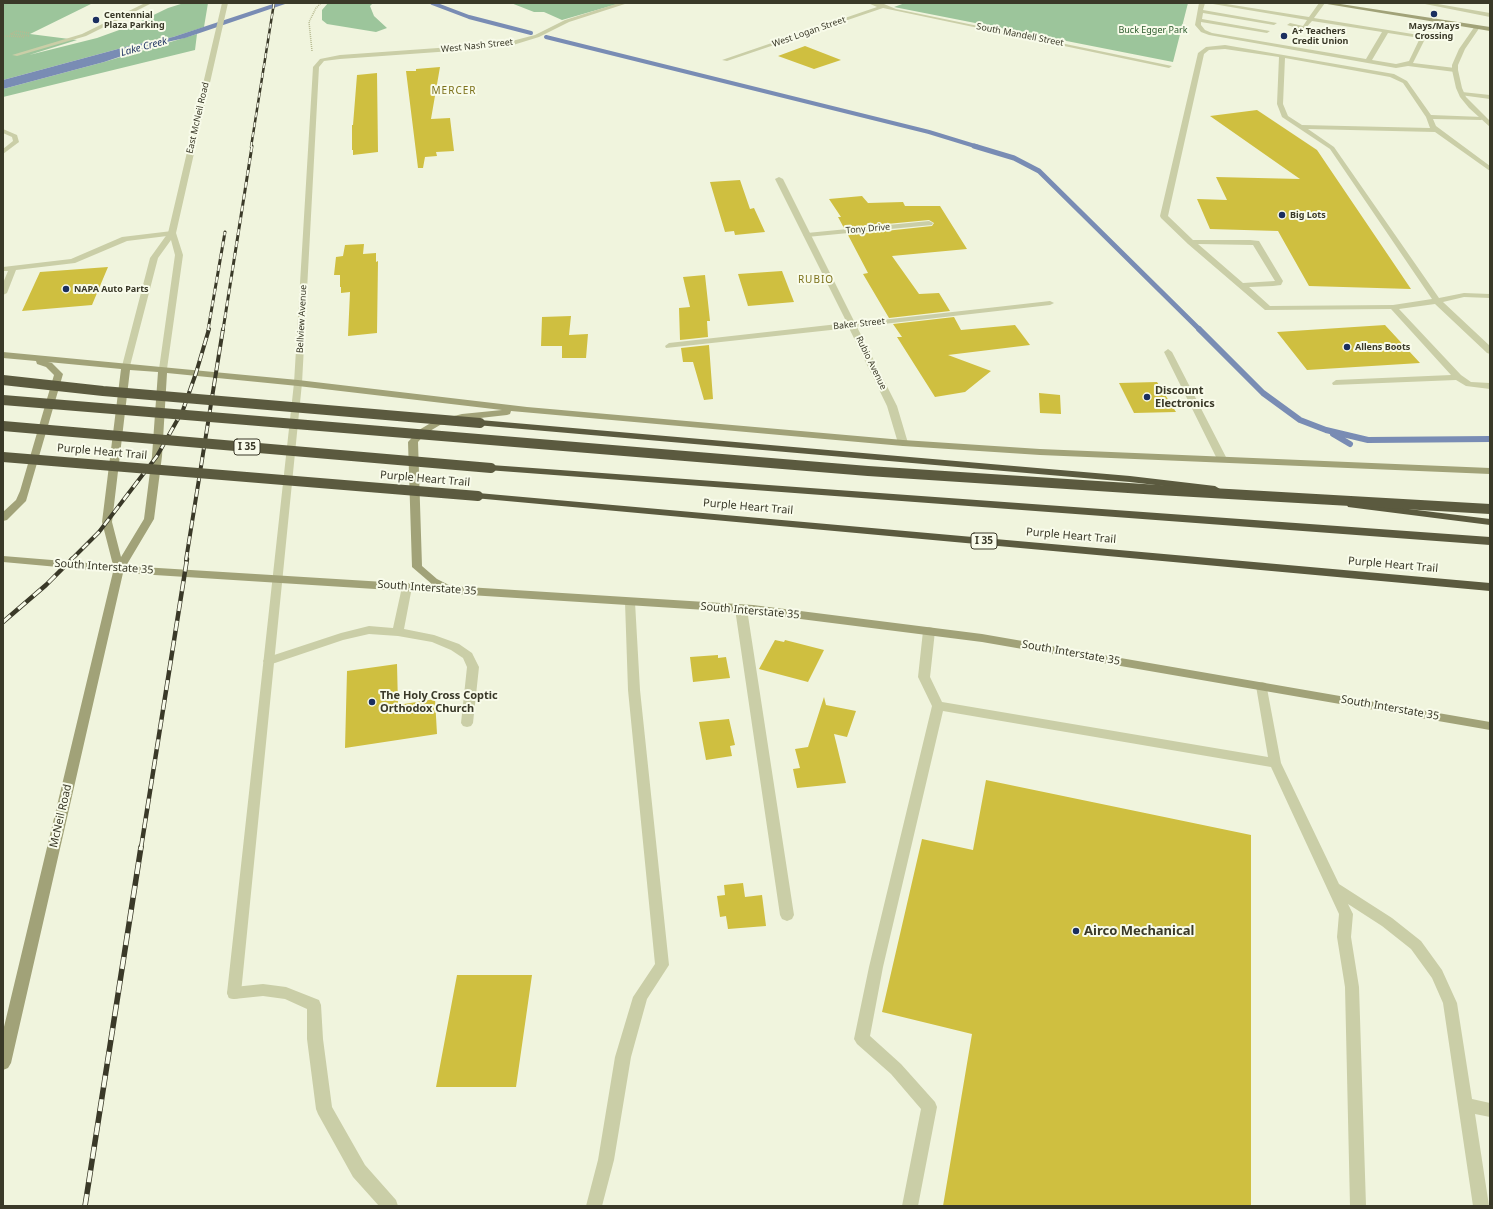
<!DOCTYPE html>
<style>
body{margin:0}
#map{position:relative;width:1493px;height:1209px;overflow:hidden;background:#f0f4dd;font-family:"Noto Sans",sans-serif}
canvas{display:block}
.frame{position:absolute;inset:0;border:4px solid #3a3928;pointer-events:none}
</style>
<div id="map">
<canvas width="1493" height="1209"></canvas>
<div class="frame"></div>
</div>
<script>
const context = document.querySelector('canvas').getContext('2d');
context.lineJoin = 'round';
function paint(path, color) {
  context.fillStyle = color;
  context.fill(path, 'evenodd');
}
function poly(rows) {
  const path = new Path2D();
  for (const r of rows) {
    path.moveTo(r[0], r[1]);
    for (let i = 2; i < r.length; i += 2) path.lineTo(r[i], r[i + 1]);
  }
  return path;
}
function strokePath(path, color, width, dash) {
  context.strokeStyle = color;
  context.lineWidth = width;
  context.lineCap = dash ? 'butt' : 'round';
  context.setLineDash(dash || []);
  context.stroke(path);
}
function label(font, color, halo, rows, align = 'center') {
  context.font = font + ' "Noto Sans",sans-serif';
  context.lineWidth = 4;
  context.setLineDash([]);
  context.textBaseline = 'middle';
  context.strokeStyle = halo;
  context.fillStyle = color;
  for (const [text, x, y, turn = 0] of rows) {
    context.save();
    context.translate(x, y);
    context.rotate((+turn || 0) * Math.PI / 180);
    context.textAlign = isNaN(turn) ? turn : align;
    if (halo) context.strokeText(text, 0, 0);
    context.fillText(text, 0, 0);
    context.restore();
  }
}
const green = poly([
 [3,3,93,3,30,34,77,40,29,55,97,38,133,25,168,8,184,3,208,3,204,27,173,37,129,46,3,80],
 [328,3,373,3,370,6,374,16,387,28,376,32,327,24,322,20,322,10],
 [511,3,621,3,562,20,544,12,534,12],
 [905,3,1188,3,1173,62,894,7],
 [197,34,195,50,3,97,3,89,104,62]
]);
const water = poly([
 [276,3,288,3,185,38,158,44,104,62,3,89,3,80,129,46,173,37]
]);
const streamFar2 = poly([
 [432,3,469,17,531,33],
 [546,37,929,132,978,147]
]);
const streamFar1 = poly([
 [974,146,1014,158,1039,171,1200,330]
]);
const stream = poly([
 [1199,329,1263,393,1300,420,1326,430,1368,440,1490,439],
 [1333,434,1350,444]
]);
const building = poly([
 [805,46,841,60,814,69,778,56],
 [440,67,431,119,450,118,454,151,436,152,437,156,425,157,423,168,418,168,406,71,416,71,416,69],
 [377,73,378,152,353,155,353,150,352,150,352,125,353,125,357,75],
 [1257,110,1317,150,1411,289,1309,286,1278,231,1210,229,1197,199,1227,200,1216,177,1300,179,1210,116],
 [740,180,750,209,754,208,765,232,735,235,734,231,725,232,710,182],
 [862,196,868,203,903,202,905,206,940,206,967,249,892,256,919,294,939,293,950,311,889,318,863,274,868,273,848,235,932,226,934,223,929,220,844,228,838,217,841,217,829,199],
 [364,244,363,254,376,253,376,262,378,261,377,333,348,336,350,292,341,293,341,287,340,287,340,275,334,275,336,257,343,256,345,245],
 [108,267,92,305,22,311,40,272],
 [782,271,794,302,748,306,738,274],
 [705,275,710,321,707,321,708,337,680,340,679,308,690,307,683,277],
 [571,316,569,335,588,334,586,358,562,358,562,346,541,346,542,317],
 [954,317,961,330,1015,325,1030,345,948,355,991,371,965,392,935,397,897,337,902,337,893,324],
 [1385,325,1420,363,1307,370,1277,332],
 [709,345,713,399,704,400,693,362,683,362,681,348],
 [1157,382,1176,412,1134,413,1119,383],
 [1039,393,1060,395,1061,414,1040,413],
 [775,640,784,642,785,640,824,650,808,682,759,669],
 [718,655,718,658,726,657,730,678,693,682,690,657],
 [397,664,398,705,435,699,437,734,345,748,347,671],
 [824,697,826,705,856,711,847,737,834,734,846,783,797,788,793,769,800,768,795,749,808,747],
 [729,719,735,745,730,746,732,756,706,760,699,722],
 [986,780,1251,835,1251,1206,943,1206,972,1034,882,1012,922,839,973,850],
 [743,883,745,897,762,895,766,926,728,929,726,916,720,917,717,896,725,895,724,885],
 [457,975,532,975,516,1087,436,1087]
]);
const path = poly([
 [3,3,10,3],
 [87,3,90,3],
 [29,33,16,31,11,34,30,36],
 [3,36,25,37],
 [312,51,309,22,316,8,321,3]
]);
const service = poly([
 [145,3,152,3,86,36,17,56,12,55,82,34,145,3],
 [1199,3,1205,3,1203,10,1277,23,1274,25,1203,13,1202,19,1270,31,1267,33,1201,22,1201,25,1205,30,1212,33,1366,59,1382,32,1312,21,1304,30,1287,25,1290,23,1303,26,1307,20,1207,3,1220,3,1309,17,1319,3,1325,3,1314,18,1425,36,1426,37,1413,63,1455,68,1458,70,1455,72,1408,66,1396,68,1209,35,1201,32,1195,25,1199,3],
 [1388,33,1420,38,1409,61,1396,64,1372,60,1388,33],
 [1420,3,1432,3,1490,13,1490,17,1420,3],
 [1225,45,1394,74,1407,81,1431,115,1483,117,1483,119,1481,120,1433,119,1436,126,1490,166,1490,171,1435,132,1308,129,1334,147,1439,298,1464,293,1490,294,1490,298,1464,297,1443,302,1490,346,1490,354,1487,353,1435,304,1399,309,1461,375,1471,382,1490,383,1490,389,1466,386,1456,380,1333,385,1332,383,1336,380,1451,375,1391,309,1265,310,1188,244,1161,218,1160,216,1198,53,1206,47,1225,45],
 [1225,49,1279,57,1277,104,1282,117,1330,149,1432,299,1393,305,1270,306,1249,287,1273,286,1281,285,1283,281,1259,241,1250,240,1193,240,1168,216,1204,54,1209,50,1225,49],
 [1285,58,1390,77,1403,83,1426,117,1430,128,1302,125,1288,116,1283,104,1285,58],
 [1198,244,1253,245,1275,281,1243,283,1198,244],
 [1462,92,1490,95,1490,99,1460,95,1460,93,1462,92],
 [3,129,17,135,19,142,3,154,3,149,13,141,12,137,3,133,3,129],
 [929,221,933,223,932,225,807,237,803,235,807,233,929,221],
 [172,231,176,233,175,235,127,241,75,263,16,270,7,293,3,295,3,283,8,271,3,271,3,267,71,259,122,237,172,231],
 [1168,349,1172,352,1227,459,1225,461,1219,461,1217,459,1164,352,1168,349],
 [407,583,411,584,412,587,404,629,434,635,459,644,472,653,479,667,473,723,471,726,467,727,463,726,461,723,467,667,463,658,451,650,432,642,398,636,369,634,343,640,269,665,265,664,263,661,265,658,341,633,369,626,393,628,402,587,403,584,407,583],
 [630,598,634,599,635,602,640,690,669,965,647,999,631,1057,614,1160,602,1206,586,1206,598,1160,615,1057,633,997,655,964,628,690,625,602,626,599,630,598],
 [741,605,745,606,747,609,794,915,792,919,787,921,782,919,780,915,735,609,737,606,741,605],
 [929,627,933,628,935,631,930,677,942,702,1268,757,1256,686,1258,683,1262,682,1266,683,1281,763,1339,884,1392,918,1421,941,1442,970,1457,1003,1472,1099,1490,1103,1490,1117,1475,1114,1489,1206,1473,1206,1443,1003,1432,978,1411,949,1382,926,1348,904,1353,914,1351,937,1359,987,1366,1206,1350,1206,1345,987,1337,937,1339,914,1271,767,943,711,883,967,870,1036,901,1064,935,1102,937,1107,918,1206,902,1206,921,1109,891,1074,857,1044,854,1039,869,967,932,706,918,677,923,631,925,628,929,627],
 [263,984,286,987,319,1000,321,1005,323,1039,332,1107,365,1165,396,1200,398,1206,379,1206,353,1177,318,1114,316,1109,307,1039,307,1009,285,999,263,996,234,999,229,998,227,993,229,988,234,987,263,984]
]);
const minor = poly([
 [619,3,628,3,569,22,539,37,513,45,480,49,340,59,324,61,319,67,302,383,241,993,239,998,234,999,229,998,227,993,294,383,313,67,320,59,340,55,480,45,512,41,535,35,565,20,619,3],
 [868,3,884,4,896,9,1172,66,1169,68,883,8,727,61,722,60,877,7,868,3],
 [1475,26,1480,27,1465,49,1458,65,1458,70,1462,88,1466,97,1490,121,1490,127,1469,108,1460,97,1456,88,1452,70,1452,65,1459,49,1475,26],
 [779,177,783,179,855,323,1050,301,1054,303,1050,305,857,327,897,406,908,443,903,446,898,443,887,406,849,328,666,348,665,346,669,343,847,323,775,179,779,177]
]);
const tertiary = poly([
 [222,3,228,3,176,233,183,255,167,369,163,372,159,369,175,255,171,240,158,258,130,366,129,368,123,368,122,366,150,258,168,233,222,3]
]);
const secondary = poly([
 [1321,3,1334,3,1490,27,1490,31,1321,3],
 [3,352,298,380,527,407,903,440,1040,449,1490,468,1490,474,1040,455,903,446,511,411,510,414,507,415,462,420,440,425,425,434,418,442,422,566,437,579,451,586,753,605,982,634,1490,722,1490,730,982,642,753,613,123,573,11,1063,8,1068,3,1070,3,1031,113,572,3,562,3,556,113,565,102,522,121,369,48,362,52,363,63,374,26,501,7,520,3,521,3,512,16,500,20,491,54,375,46,367,37,364,36,361,3,358,3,352],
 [130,370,158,372,152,456,144,519,121,557,112,522,130,370],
 [167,373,298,386,502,410,462,414,434,421,419,430,408,442,412,567,433,585,126,566,154,519,162,456,167,373]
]);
const motorway = poly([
 [480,420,1130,476,1215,486,1220,489,1215,492,1130,482,476,425,475,423,480,420],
 [491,465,1490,537,1490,545,487,470,486,468,487,466,491,465],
 [478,493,1490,583,1490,591,474,498,473,496,478,493],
 [1352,502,1490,519,1490,525,1348,507,1347,505,1348,503,1352,502]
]);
const railFar4 = poly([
 [251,147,274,3]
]);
const railFar3 = poly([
 [208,330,225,232],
 [223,330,252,146]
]);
const railFar2 = poly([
 [71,560,99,532,157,456,183,410,196,373,209,329],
 [186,560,223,329]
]);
const railFar1 = poly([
 [3,622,46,585,72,559],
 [141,848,187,559]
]);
const rail = poly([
 [85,1206,141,847]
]);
const motorwayBridge = poly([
 [3,380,103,391,480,423],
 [3,400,868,471,1159,490,1490,509],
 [3,426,491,468],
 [3,457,478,496]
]);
const markers = [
 [1434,14,4,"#1a2e5f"],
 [96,20,4,"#1a2e5f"],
 [1284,36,4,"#1a2e5f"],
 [1282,215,4,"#1a2e5f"],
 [66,289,4,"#1a2e5f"],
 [1347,347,4,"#1a2e5f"],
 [1147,397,4,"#1a2e5f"],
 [372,702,4,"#1a2e5f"],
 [1076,931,4,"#1a2e5f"]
];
const farPoinames = [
 ["Centennial",104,15],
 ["Plaza Parking",104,25],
 ["Mays/Mays",1434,26,"center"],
 ["Crossing",1434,36,"center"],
 ["A+ Teachers",1292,31],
 ["Credit Union",1292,41],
 ["Big Lots",1290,215],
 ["NAPA Auto Parts",74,289],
 ["Allens Boots",1355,347]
];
const farParknames = [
 ["Buck Egger Park",1153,30]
];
const farStreetnames = [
 ["West Logan Street",809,32,-19],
 ["South Mandell Street",1020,35,11],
 ["West Nash Street",477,46,-6],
 ["East McNeil Road",198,118,-77],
 ["Tony Drive",868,229,-5],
 ["Bellview Avenue",302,319,-87],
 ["Baker Street",859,324,-6],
 ["Rubio Avenue",871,363,64]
];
const farWaternames = [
 ["Lake Creek",144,47,-15]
];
const farNeighbourhoodnames = [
 ["MERCER",454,91],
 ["RUBIO",816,280]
];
const shields = [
 [247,447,26],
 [984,541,26]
];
const shieldNames = [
 ["I 35",247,447],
 ["I 35",984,541]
];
const poiNames = [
 ["Discount",1155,391],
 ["Electronics",1155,404],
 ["The Holy Cross Coptic",380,696],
 ["Orthodox Church",380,709]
];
const streetNames = [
 ["Purple Heart Trail",102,452,5],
 ["Purple Heart Trail",425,479,5],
 ["Purple Heart Trail",748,507,5],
 ["Purple Heart Trail",1071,536,5],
 ["Purple Heart Trail",1393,565,5],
 ["South Interstate 35",104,567,4],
 ["South Interstate 35",427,588,4],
 ["South Interstate 35",750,611,5],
 ["South Interstate 35",1071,653,10],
 ["South Interstate 35",1390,708,10],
 ["McNeil Road",61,816,-77]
];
const nearPoinames = [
 ["Airco Mechanical",1084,931]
];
paint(green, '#9cc59b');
paint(water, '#798cb4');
strokePath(streamFar2, '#798cb4', 4);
strokePath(streamFar1, '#798cb4', 5);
strokePath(stream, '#798cb4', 6);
paint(building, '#cfbf40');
strokePath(path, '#b7ba91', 1.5, [1, 1]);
paint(service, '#cacea7');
paint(minor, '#cacea7');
paint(tertiary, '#cacea7');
paint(secondary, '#a1a278');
paint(motorway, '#5b5a3f');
strokePath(railFar4, '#3a3928', 2.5);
strokePath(railFar3, '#3a3928', 3);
strokePath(railFar2, '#3a3928', 4);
strokePath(railFar1, '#3a3928', 4.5);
strokePath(rail, '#3a3928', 5.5);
strokePath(railFar4, '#f8fbea', 1.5, [5]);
strokePath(railFar3, '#f8fbea', 2, [6]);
strokePath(railFar2, '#f8fbea', 2.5, [8]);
strokePath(railFar1, '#f8fbea', 3, [10]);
strokePath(rail, '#f8fbea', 4, [12]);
strokePath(motorwayBridge, '#5b5a3f', 10);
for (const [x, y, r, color] of markers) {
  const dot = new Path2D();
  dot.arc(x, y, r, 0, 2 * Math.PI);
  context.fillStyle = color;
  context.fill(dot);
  strokePath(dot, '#f8fbea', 1.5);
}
label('bold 9px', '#3a3928', '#f8fbea', farPoinames, 'left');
label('9px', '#2a5a2b', '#f8fbea', farParknames);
label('9px', '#3a3928', '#f8fbea', farStreetnames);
label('italic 10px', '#1a2e5f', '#f8fbea', farWaternames);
context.letterSpacing = '1px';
label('10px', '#7c711a', '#f8fbea', farNeighbourhoodnames);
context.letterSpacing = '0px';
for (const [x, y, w] of shields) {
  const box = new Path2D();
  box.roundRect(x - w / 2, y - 8, w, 16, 3);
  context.fillStyle = '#f8fbea';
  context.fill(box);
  strokePath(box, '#3a3928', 1);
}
label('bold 10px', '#3a3928', null, shieldNames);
label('bold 11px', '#3a3928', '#f8fbea', poiNames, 'left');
label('11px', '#3a3928', '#f8fbea', streetNames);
label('bold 13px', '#3a3928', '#f8fbea', nearPoinames, 'left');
</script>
